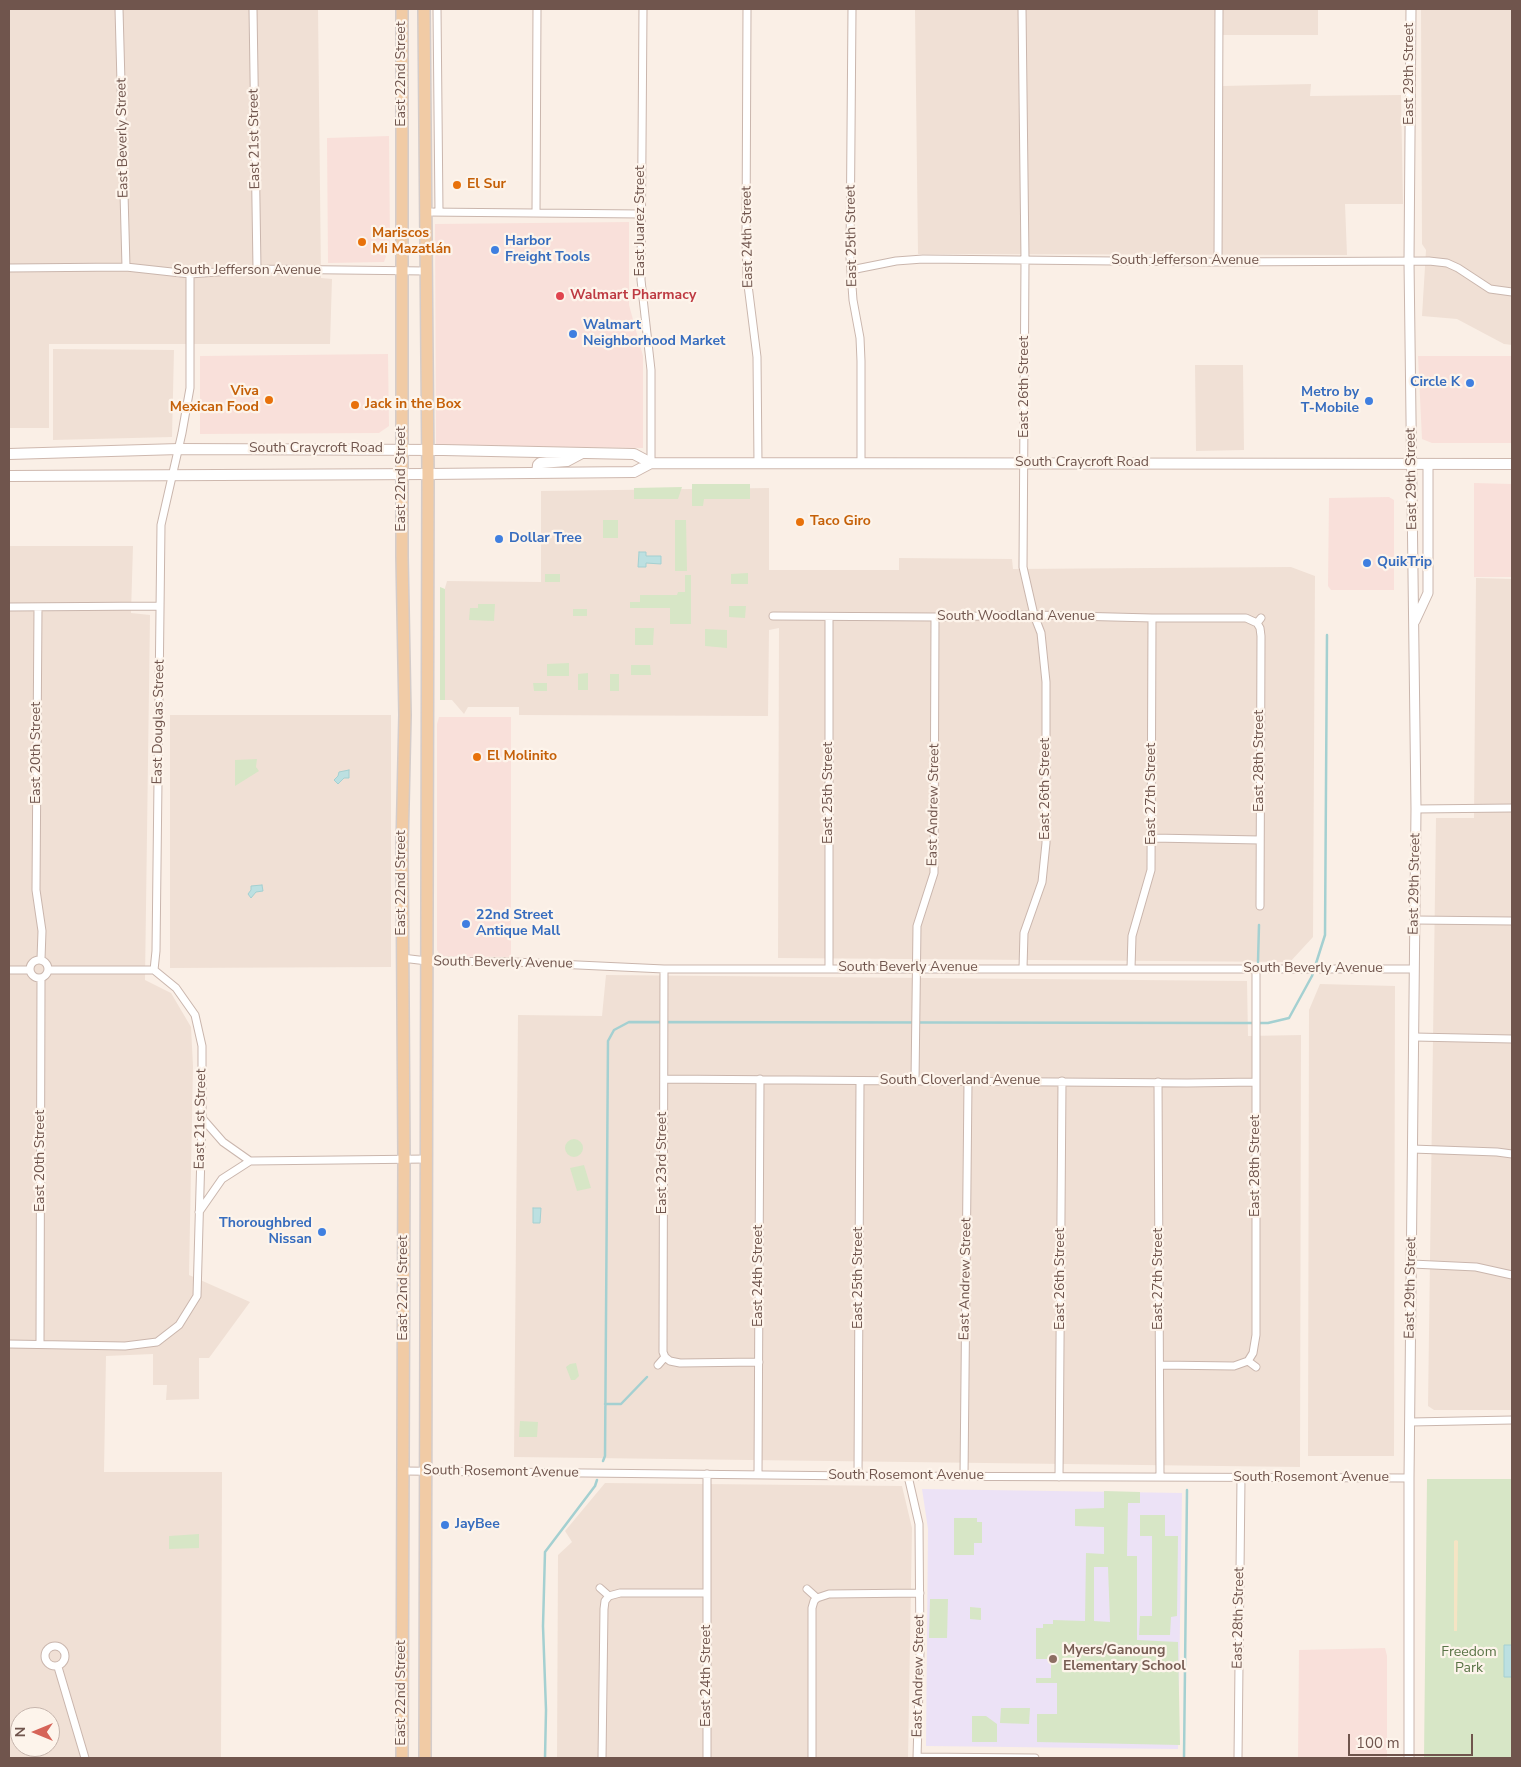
<!DOCTYPE html>
<meta charset="utf-8">
<style>
body{margin:0}
#map{position:relative;width:1521px;height:1767px;overflow:hidden;background:#faefe6;font-family:"Nunito Sans",sans-serif}
canvas{display:block}
.frame{position:absolute;inset:0;border:10px solid #70554d;pointer-events:none}
.north{position:absolute;left:10px;top:1707px;width:50px;height:50px;box-sizing:border-box;background:#fdf4eb;border:1px solid #c5b4ac;border-radius:50%;rotate:270deg;font-size:14px;font-weight:700;line-height:20px;text-align:center;color:#70554d}
.north::after{content:'';display:block;margin:auto;width:18px;height:22px;background:#d66458;clip-path:polygon(50% 0,100% 100%,50% 72%,0 100%)}
.scale{position:absolute;left:1348px;top:1734px;width:125px;height:22px;box-sizing:border-box;border:2px solid #70554d;border-top:0;padding-left:6px;font-size:15px;line-height:18px;white-space:nowrap;color:#70554d;-webkit-text-stroke:4px #fdf4eb;paint-order:stroke}
</style>
<div id="map">
<canvas width="1521" height="1767"></canvas>
<div class="frame"></div>
<div class="north">N</div>
<div class="scale">100 m</div>
</div>
<script>
const context = document.querySelector('canvas').getContext('2d');
context.lineJoin = 'round';
function paint(path, color) {
  context.fillStyle = color;
  context.fill(path, 'evenodd');
}
function poly(rows) {
  const path = new Path2D();
  for (const r of rows) {
    if (r.length === 3) {
      path.moveTo(r[0] + r[2], r[1]);
      path.arc(r[0], r[1], r[2], 0, 2 * Math.PI);
      continue;
    }
    path.moveTo(r[0], r[1]);
    for (let i = 2; i < r.length; i += 2) path.lineTo(r[i], r[i + 1]);
  }
  return path;
}
function strokePath(path, color, width, dash) {
  context.strokeStyle = color;
  context.lineWidth = width;
  context.lineCap = dash ? 'butt' : 'round';
  context.setLineDash(dash || []);
  context.stroke(path);
}
function label(font, color, halo, rows, align = 'center') {
  context.font = font + ' "Nunito Sans",sans-serif';
  context.lineWidth = 4.5;
  context.setLineDash([]);
  context.textBaseline = 'middle';
  context.strokeStyle = halo;
  context.fillStyle = color;
  for (const [text, x, y, turn = 0] of rows) {
    context.save();
    context.translate(x, y);
    context.rotate((+turn || 0) * Math.PI / 180);
    context.textAlign = isNaN(turn) ? turn : align;
    if (halo) context.strokeText(text, 0, 0);
    context.fillText(text, 0, 0);
    context.restore();
  }
}
const residential = poly([
 [9,9,318,9,321,278,332,279,330,344,49,344,49,428,9,428],
 [915,9,1318,9,1318,35,1223,35,1223,86,1311,84,1310,96,1401,95,1403,204,1345,204,1347,255,918,254],
 [1421,9,1512,9,1512,345,1504,344,1457,319,1422,316,1426,250,1422,244],
 [53,349,174,350,172,437,53,440],
 [1195,365,1243,365,1244,450,1196,451],
 [769,488,769,570,899,570,899,558,1012,559,1013,569,1291,567,1315,576,1313,937,1290,962,778,958,779,628,769,630,768,716,519,715,519,707,468,707,464,714,452,700,445,700,445,588,447,581,541,582,541,491],
 [9,546,133,546,131,613,150,615,145,980,171,993,191,1027,193,1066,189,1275,250,1302,209,1358,199,1358,199,1399,166,1400,167,1385,153,1385,153,1354,106,1356,104,1472,222,1472,221,1758,9,1758],
 [20,1717,50,1717,50,1747,20,1747],
 [1476,578,1512,579,1512,1410,1434,1410,1428,1406,1436,818,1474,818],
 [170,715,391,715,391,967,170,968],
 [606,975,1247,981,1248,1036,1301,1035,1300,1467,514,1457,518,1015,602,1016],
 [1320,984,1395,986,1394,1456,1308,1456,1309,1010],
 [605,1483,902,1486,912,1528,908,1758,557,1758,558,1555,572,1542,565,1531]
]);
const commercial = poly([
 [389,136,390,245,384,262,328,263,327,138],
 [629,222,629,305,643,356,643,448,436,445,435,224],
 [388,354,389,426,379,433,200,434,200,356],
 [1418,356,1512,356,1512,443,1432,443,1422,439],
 [1474,483,1512,484,1512,577,1474,577],
 [1389,497,1394,500,1394,590,1331,590,1328,586,1329,498],
 [439,717,511,717,511,957,441,956,437,950,437,724],
 [1385,1648,1387,1656,1387,1758,1298,1758,1299,1650]
]);
const education = poly([
 [922,1489,1182,1493,1178,1749,926,1746,928,1529]
]);
const green = poly([
 [692,484,750,484,750,499,704,499,703,506,692,506],
 [682,487,678,499,634,499,634,488],
 [603,520,618,520,618,538,603,538],
 [675,520,686,520,687,571,675,571],
 [748,573,748,584,731,584,731,574],
 [545,574,560,574,560,582,545,582],
 [685,575,691,575,691,624,670,624,670,608,630,608,630,602,640,602,640,595,677,595,678,592,685,592],
 [440,587,445,589,445,700,440,700],
 [478,604,495,604,494,621,469,620,470,608,478,608],
 [729,606,746,606,745,618,729,617],
 [573,609,587,609,587,616,573,616],
 [635,628,654,628,653,645,635,645],
 [705,629,727,630,727,648,705,646],
 [569,663,569,676,547,676,547,664],
 [631,665,650,665,651,675,631,675],
 [588,673,588,690,578,690,578,674],
 [610,674,619,674,619,691,610,691],
 [533,683,547,683,547,691,534,691],
 [257,759,256,767,259,771,235,786,235,760],
 [574,1148,9],
 [584,1165,591,1188,577,1191,570,1168],
 [576,1363,579,1376,575,1380,571,1380,566,1367,570,1364],
 [520,1421,538,1422,537,1437,519,1437],
 [1427,1479,1512,1479,1512,1758,1424,1758],
 [1104,1491,1140,1492,1140,1503,1128,1503,1127,1556,1137,1556,1137,1640,1178,1642,1180,1745,1037,1742,1037,1714,1057,1714,1057,1683,1036,1683,1036,1678,1051,1678,1051,1659,1036,1659,1036,1628,1043,1628,1043,1624,1053,1624,1053,1620,1085,1621,1086,1553,1104,1554,1104,1527,1075,1526,1075,1509,1104,1508],
 [1094,1567,1108,1567,1110,1622,1094,1621],
 [1140,1515,1165,1515,1165,1536,1178,1536,1177,1616,1171,1617,1170,1635,1139,1635,1140,1616,1152,1616,1152,1536,1140,1536],
 [954,1518,977,1518,977,1522,982,1522,982,1543,974,1543,974,1555,954,1555],
 [199,1534,199,1548,169,1549,169,1536],
 [930,1599,948,1599,947,1638,929,1638],
 [970,1607,981,1608,981,1620,970,1619],
 [1001,1708,1030,1708,1029,1724,1000,1723],
 [986,1716,997,1724,997,1742,972,1742,972,1716]
]);
const sand = poly([
 [1456,1540,1458,1541,1457,1631,1454,1631,1454,1541]
]);
const water = poly([
 [639,552,646,552,646,556,661,556,661,564,646,563,646,567,638,567,639,552],
 [349,770,349,778,344,778,338,784,334,780,338,776,339,772,349,770],
 [262,885,263,891,256,892,251,898,248,894,251,890,251,886,262,885],
 [533,1208,541,1208,540,1223,533,1223,533,1208],
 [1512,1645,1512,1677,1504,1677,1504,1645,1512,1645]
]);
const stream = poly([
 [1258,962,1259,925],
 [605,1404,621,1404,647,1377],
 [603,1461,605,1456,608,1041,614,1030,629,1022,1241,1023,1268,1023,1289,1018,1312,976,1325,935,1327,635],
 [545,1758,546,1710,543,1626,545,1552,595,1486,597,1480],
 [1184,1758,1187,1490]
]);
const minor = poly([
 [119,9,126,267],
 [253,9,257,269],
 [437,9,439,212],
 [643,9,641,280,651,370,651,463],
 [747,9,746,239,747,277,757,357,758,464],
 [852,9,850,258,853,300,860,338,861,361,861,463],
 [1022,9,1025,260,1023,567,1034,615,1041,633,1046,682,1046,843,1042,882,1024,933,1023,968],
 [426,212,641,214],
 [536,213,537,9],
 [1218,262,1219,9],
 [9,268,126,267,190,274,257,269,426,271],
 [851,270,896,261,923,259,1210,262,1429,261,1447,263,1458,268,1490,289,1512,292],
 [9,607,160,606],
 [38,607,36,890,42,931,41,959],
 [773,616,935,617,1034,615,1152,618,1246,618,1257,623],
 [829,617,829,968],
 [1416,809,1512,808],
 [1152,838,1260,840],
 [1260,906,1261,636,1260,628,1257,623,1261,618],
 [1415,920,1512,921],
 [402,958,427,961,514,962,664,969,1414,969],
 [39,969,9],
 [1131,968,1132,936,1151,870,1152,618],
 [664,969,663,1352,665,1357,670,1361,680,1363,759,1362],
 [9,970,30,970],
 [48,970,154,970],
 [154,970,156,951,161,525,182,433,190,388,190,274],
 [1414,1037,1512,1039],
 [664,1079,1187,1083,1256,1082],
 [915,1081,917,926,934,873,935,617],
 [1158,1082,1160,1476],
 [202,1118,223,1142,250,1161,427,1159],
 [1412,1149,1497,1152,1512,1154],
 [199,1212,222,1179,250,1161],
 [1412,1264,1476,1267,1512,1275],
 [9,1344,125,1346,157,1342,179,1325,197,1296,202,1118,202,1046,195,1015,176,988,154,970],
 [40,1344,41,978],
 [1248,1361,1253,1353,1256,1335,1256,969],
 [1248,1361,1256,1367],
 [658,1365,665,1357],
 [1160,1365,1234,1366,1248,1361],
 [1411,1422,1512,1420],
 [404,1471,858,1476,1409,1478],
 [758,1474,760,1079],
 [858,1476,860,1081],
 [908,1476,919,1524,920,1652,917,1758],
 [964,1476,968,1082],
 [1059,1477,1062,1081],
 [600,1588,609,1596],
 [807,1589,817,1598],
 [609,1596,620,1593,707,1593],
 [817,1598,829,1594,920,1593],
 [55,1656,10],
 [58,1667,85,1758],
 [917,1757,1035,1758],
 [602,1758,604,1609,605,1601,609,1596],
 [707,1758,707,1474],
 [812,1758,812,1608,814,1601,817,1598],
 [1238,1758,1241,1478]
]);
const tertiary = poly([
 [1415,621,1428,593,1428,464],
 [1409,1758,1409,1478,1416,809,1409,261,1411,9]
]);
const secondary = poly([
 [9,454,179,449,443,450,634,454,651,463],
 [537,473,538,465,540,463,567,461,582,453],
 [9,476,428,474,634,472,651,463,1512,464]
]);
const primary = poly([
 [424,9,428,474,425,1758],
 [402,1758,404,1159,402,848,405,715,402,557,402,9]
]);
const markers = [
 [457,185,5,"#e8710a"],
 [362,242,5,"#e8710a"],
 [495,250,5,"#3f7fe0"],
 [560,296,5,"#e0444e"],
 [573,334,5,"#3f7fe0"],
 [1470,383,5,"#3f7fe0"],
 [269,400,5,"#e8710a"],
 [1369,401,5,"#3f7fe0"],
 [355,405,5,"#e8710a"],
 [800,522,5,"#e8710a"],
 [499,539,5,"#3f7fe0"],
 [1367,563,5,"#3f7fe0"],
 [477,757,5,"#e8710a"],
 [466,924,5,"#3f7fe0"],
 [322,1232,5,"#3f7fe0"],
 [445,1525,5,"#3f7fe0"],
 [1053,1659,5,"#8d6e63"]
];
const streetNames = [
 ["East 22nd Street",402,74,-90],
 ["East 29th Street",1410,74,-90],
 ["East Beverly Street",123,138,-91],
 ["East 21st Street",255,139,-91],
 ["East Juarez Street",641,221,-90],
 ["East 25th Street",852,236,-91],
 ["East 24th Street",748,237,-91],
 ["South Jefferson Avenue",1185,261],
 ["South Jefferson Avenue",247,271],
 ["East 26th Street",1025,387,-90],
 ["South Craycroft Road",316,449],
 ["South Craycroft Road",1082,463],
 ["East 22nd Street",402,479,-90],
 ["East 29th Street",1412,479,-91],
 ["South Woodland Avenue",1016,617],
 ["East Douglas Street",159,722,-89],
 ["East 20th Street",37,753,-90],
 ["East 28th Street",1260,761,-90],
 ["East 26th Street",1046,789,-90],
 ["East 25th Street",829,793,-90],
 ["East 27th Street",1152,794,-90],
 ["East Andrew Street",934,805,-89],
 ["East 22nd Street",402,883,-90],
 ["East 29th Street",1415,884,-89],
 ["South Beverly Avenue",503,963,1],
 ["South Beverly Avenue",908,968],
 ["South Beverly Avenue",1313,969],
 ["South Cloverland Avenue",960,1081],
 ["East 21st Street",201,1119,-89],
 ["East 20th Street",41,1161,-90],
 ["East 23rd Street",663,1163,-90],
 ["East 28th Street",1256,1166,-90],
 ["East 24th Street",759,1276,-90],
 ["East 25th Street",859,1278,-90],
 ["East Andrew Street",966,1279,-89],
 ["East 26th Street",1061,1279,-90],
 ["East 27th Street",1159,1279,-90],
 ["East 22nd Street",404,1288,-90],
 ["East 29th Street",1411,1288,-89],
 ["South Rosemont Avenue",501,1472,1],
 ["South Rosemont Avenue",906,1476],
 ["South Rosemont Avenue",1311,1478],
 ["East 28th Street",1239,1618,-89],
 ["East 24th Street",707,1676,-90],
 ["East Andrew Street",919,1676,-89],
 ["East 22nd Street",402,1693,-90]
];
const foodNames = [
 ["El Sur",467,185],
 ["Mariscos",372,234],
 ["Mi Mazatlán",372,250],
 ["Viva",259,392,"right"],
 ["Mexican Food",259,408,"right"],
 ["Jack in the Box",365,405],
 ["Taco Giro",810,522],
 ["El Molinito",487,757]
];
const shopNames = [
 ["Harbor",505,242],
 ["Freight Tools",505,258],
 ["Walmart",583,326],
 ["Neighborhood Market",583,342],
 ["Circle K",1460,383,"right"],
 ["Metro by",1359,393,"right"],
 ["T-Mobile",1359,409,"right"],
 ["Dollar Tree",509,539],
 ["QuikTrip",1377,563],
 ["22nd Street",476,916],
 ["Antique Mall",476,932],
 ["Thoroughbred",312,1224,"right"],
 ["Nissan",312,1240,"right"],
 ["JayBee",455,1525]
];
const healthNames = [
 ["Walmart Pharmacy",570,296]
];
const educationNames = [
 ["Myers/Ganoung",1063,1651],
 ["Elementary School",1063,1667]
];
const parkNames = [
 ["Freedom",1469,1653],
 ["Park",1469,1669]
];
paint(residential, '#f0e0d5');
paint(commercial, '#f9e0da');
paint(education, '#ece2f6');
paint(green, '#d7e6c6');
paint(sand, '#f5e4c4');
paint(water, '#bce0e1');
strokePath(water, '#a4d0d1', 1);
strokePath(stream, '#a4d0d1', 2.5);
strokePath(minor, '#cab6ad', 9);
strokePath(tertiary, '#cab6ad', 11);
strokePath(secondary, '#ceb8ae', 12);
strokePath(primary, '#d4ccca', 14);
strokePath(minor, '#fff', 7);
strokePath(tertiary, '#fff', 9);
strokePath(secondary, '#fff', 10);
strokePath(primary, '#f1cba5', 11);
for (const [x, y, r, color] of markers) {
  const dot = new Path2D();
  dot.arc(x, y, r, 0, 2 * Math.PI);
  context.fillStyle = color;
  context.fill(dot);
  strokePath(dot, '#fdf4eb', 2);
}
label('14px', '#70554d', '#fdf4eb', streetNames);
label('bold 14px', '#c56008', '#fdf4eb', foodNames, 'left');
label('bold 14px', '#366cbe', '#fdf4eb', shopNames, 'left');
label('bold 14px', '#be3a42', '#fdf4eb', healthNames, 'left');
label('bold 14px', '#785e54', '#fdf4eb', educationNames, 'left');
label('14px', '#5a7447', '#fdf4eb', parkNames);
</script>
